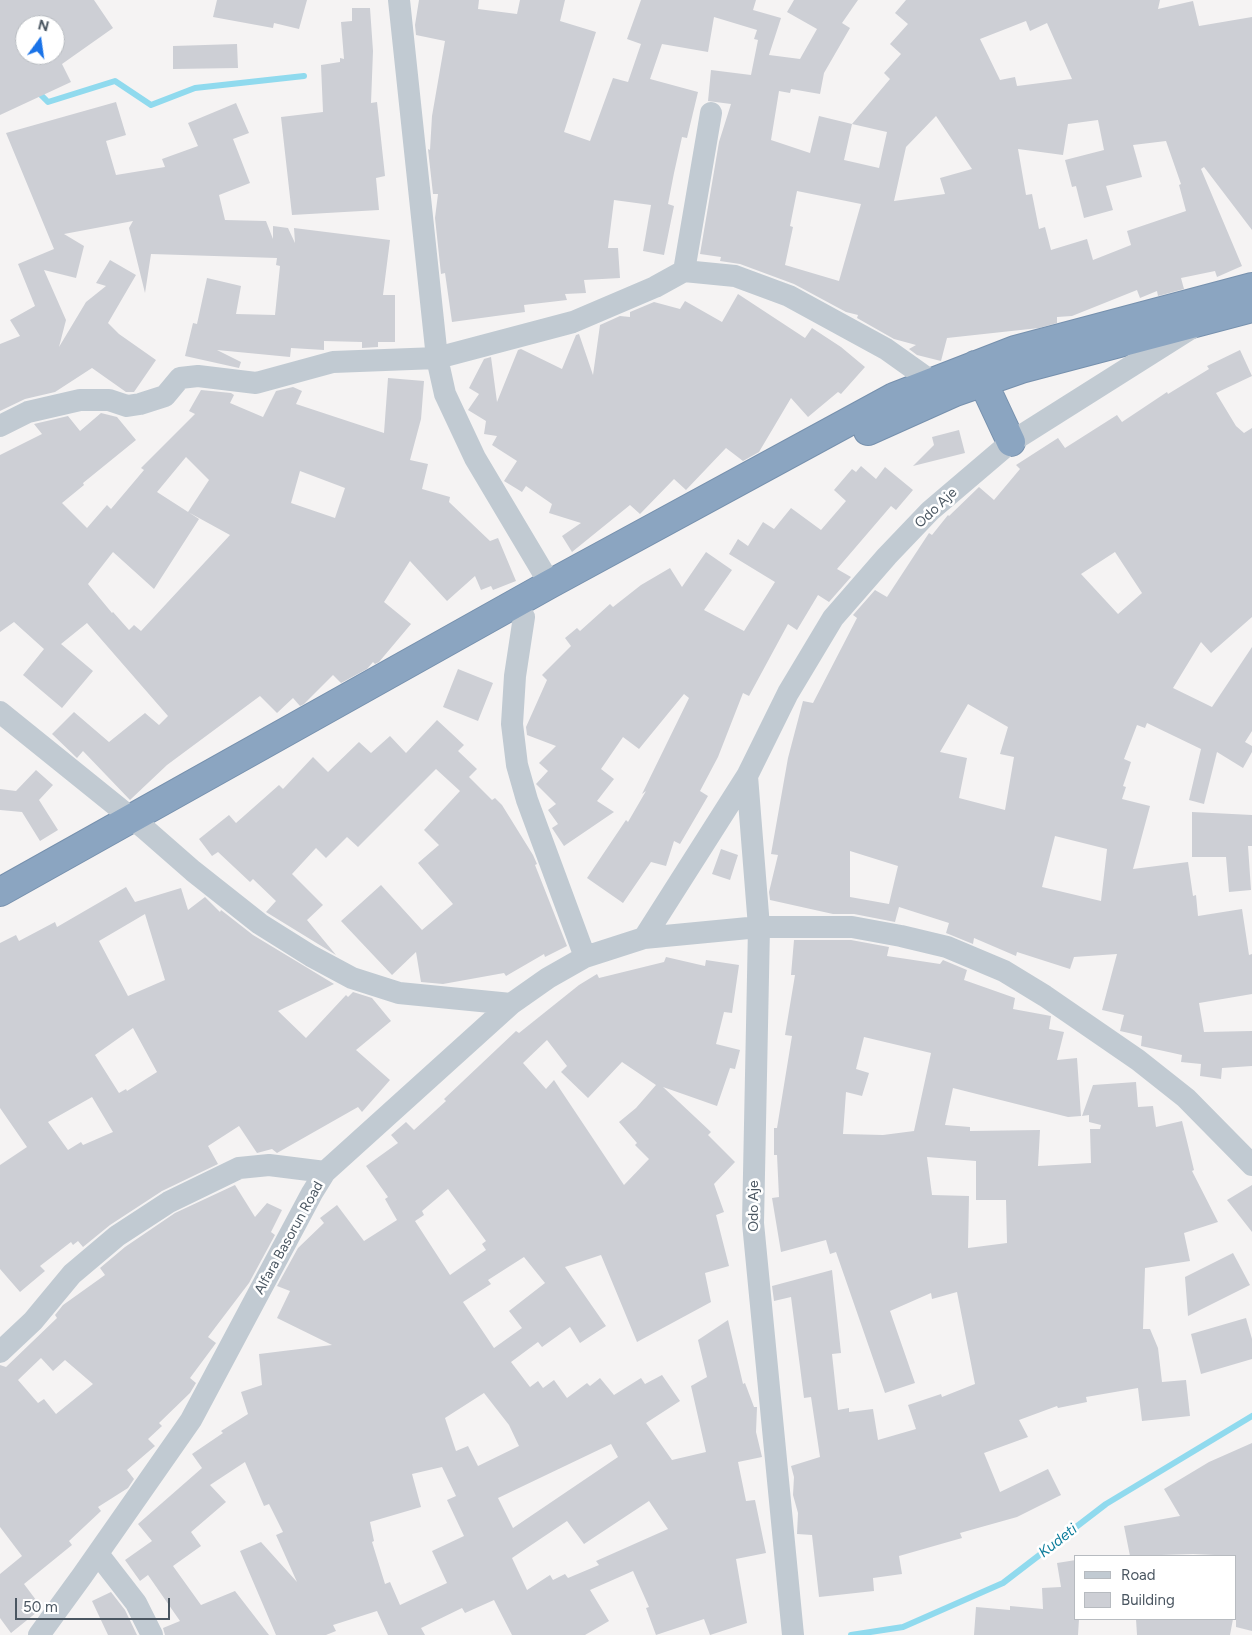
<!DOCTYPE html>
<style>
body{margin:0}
#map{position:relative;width:1252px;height:1635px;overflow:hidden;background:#f5f3f3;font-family:Figtree,sans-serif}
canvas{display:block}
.legend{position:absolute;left:1074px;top:1555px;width:162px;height:65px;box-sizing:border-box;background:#fff;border:1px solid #b7bbc0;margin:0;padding:6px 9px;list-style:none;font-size:15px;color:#4a5661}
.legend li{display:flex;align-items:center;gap:10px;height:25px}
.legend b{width:25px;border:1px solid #b7bbc0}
.north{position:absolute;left:15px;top:15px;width:50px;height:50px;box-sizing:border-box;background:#fff;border:1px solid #b7bbc0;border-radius:50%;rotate:14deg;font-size:14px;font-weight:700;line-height:20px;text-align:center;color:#4a5661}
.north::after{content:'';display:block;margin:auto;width:18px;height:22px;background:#1a73e8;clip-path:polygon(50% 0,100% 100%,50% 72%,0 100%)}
.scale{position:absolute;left:15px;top:1598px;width:155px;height:22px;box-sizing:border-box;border:2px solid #4a5661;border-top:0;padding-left:6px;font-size:15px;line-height:18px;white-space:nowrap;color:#4a5661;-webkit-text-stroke:4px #fff;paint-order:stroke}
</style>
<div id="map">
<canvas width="1252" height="1635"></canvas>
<ul class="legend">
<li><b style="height:6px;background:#c1cad2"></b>Road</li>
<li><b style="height:14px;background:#cdcfd5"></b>Building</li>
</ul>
<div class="north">N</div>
<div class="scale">50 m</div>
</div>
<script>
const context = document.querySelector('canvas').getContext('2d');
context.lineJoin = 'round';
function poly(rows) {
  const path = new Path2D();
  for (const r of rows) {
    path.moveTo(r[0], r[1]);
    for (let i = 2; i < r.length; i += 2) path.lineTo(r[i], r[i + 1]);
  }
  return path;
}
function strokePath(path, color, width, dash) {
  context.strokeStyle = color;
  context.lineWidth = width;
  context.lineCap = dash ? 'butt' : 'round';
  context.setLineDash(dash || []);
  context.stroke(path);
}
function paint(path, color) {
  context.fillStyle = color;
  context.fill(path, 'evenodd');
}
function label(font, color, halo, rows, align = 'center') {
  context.font = font + ' Figtree,sans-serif';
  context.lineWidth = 5;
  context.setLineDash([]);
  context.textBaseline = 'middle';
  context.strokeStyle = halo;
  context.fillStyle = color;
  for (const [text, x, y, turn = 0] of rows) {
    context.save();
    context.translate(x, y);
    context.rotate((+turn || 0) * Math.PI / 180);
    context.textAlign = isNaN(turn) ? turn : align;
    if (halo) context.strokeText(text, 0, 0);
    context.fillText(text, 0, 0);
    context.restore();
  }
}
const stream = poly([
 [37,91,48,102,115,81,151,105,195,88,304,76],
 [851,1635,903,1627,1003,1583,1106,1504,1252,1416]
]);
const building = poly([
 [0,0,94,0,113,28,62,64,71,82,0,115],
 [25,25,55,25,55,55,25,55],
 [217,0,307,0,299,29,274,23,273,28,213,17],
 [419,0,479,0,478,9,517,14,520,0,565,0,560,21,596,32,564,132,590,141,613,78,628,82,641,44,627,39,641,0,756,0,753,10,781,18,769,55,800,59,817,29,787,12,794,0,858,0,842,23,850,28,824,73,820,94,791,89,790,93,779,91,771,140,810,153,819,116,852,124,844,160,879,168,887,132,852,124,890,79,884,73,901,54,890,44,908,24,895,13,906,0,1160,0,1158,9,1193,1,1199,26,1252,17,1252,230,1204,167,1201,169,1242,266,1217,277,1215,271,1181,278,1184,289,1158,296,1157,291,1140,298,1137,290,1072,316,1057,317,1057,323,1039,328,947,338,941,361,917,355,909,349,916,345,894,339,857,318,858,315,846,312,794,284,740,264,720,261,721,257,700,254,719,142,731,104,708,101,711,70,751,75,758,40,754,39,757,30,714,17,708,52,662,44,650,79,698,92,687,138,682,137,674,173,668,204,674,206,664,255,643,251,651,205,614,200,608,248,618,248,620,278,584,280,586,293,565,294,567,300,524,305,525,312,452,322,445,273,441,274,435,218,438,194,433,194,428,149,430,150,432,116,445,41,416,35,415,25],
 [1026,21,1030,31,1047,23,1072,79,1017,86,1015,77,1000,80,980,39],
 [936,116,972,169,940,178,945,194,894,201,906,147],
 [1098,120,1104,150,1065,160,1072,187,1076,186,1084,218,1113,210,1106,186,1142,177,1133,145,1166,141,1181,184,1179,185,1186,211,1127,231,1131,245,1093,260,1087,239,1051,250,1045,227,1039,229,1032,194,1026,195,1018,149,1063,155,1068,124],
 [797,191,861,204,839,281,785,265,793,227,790,226],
 [352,8,370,8,373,51,371,103,377,102,385,176,376,178,379,210,292,215,281,117,323,112,321,65,340,62,340,58,344,59,341,22,352,21],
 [237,44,238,68,173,69,173,46],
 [116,102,126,135,106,141,116,175,165,167,162,159,198,146,188,123,236,103,249,133,233,139,250,183,219,195,225,220,266,221,273,239,273,226,288,228,295,243,294,228,390,240,383,295,395,295,395,342,378,342,378,347,362,348,362,342,324,341,324,350,291,348,290,357,217,350,241,362,239,368,185,356,193,323,197,324,207,278,241,286,236,314,275,315,280,266,276,265,277,258,151,254,145,293,129,228,133,221,64,234,84,246,76,278,44,270,66,320,59,347,86,302,106,286,96,283,110,260,136,275,108,323,119,334,156,360,134,392,126,392,92,368,55,392,25,399,0,411,0,344,20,336,10,320,35,306,18,264,54,249,6,133],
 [738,294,805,338,812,328,841,347,865,367,841,394,838,392,808,417,791,398,759,452,743,461,726,448,686,490,674,479,640,514,630,505,572,552,562,536,581,523,549,513,552,504,526,486,522,492,504,481,517,461,492,445,497,436,484,434,486,421,468,410,479,394,469,388,484,359,491,357,497,402,518,350,521,349,562,369,576,335,579,334,593,375,600,325,620,316,630,317,630,312,654,302,680,309,685,301,722,322],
 [1240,350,1252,376,1216,393,1236,426,1244,433,1252,428,1252,617,1211,653,1201,642,1173,688,1212,707,1252,647,1252,731,1245,742,1252,746,1252,752,1243,768,1217,752,1204,804,1189,800,1201,749,1147,723,1145,728,1137,725,1124,759,1131,762,1123,786,1126,787,1122,799,1150,806,1133,869,1188,862,1193,896,1196,895,1198,916,1242,909,1249,955,1252,954,1252,994,1199,1003,1204,1032,1252,1031,1252,1066,1222,1068,1221,1079,1200,1076,1201,1064,1181,1062,1182,1055,1141,1046,1142,1036,1120,1031,1124,1015,1102,1010,1117,954,1074,957,1070,969,1017,952,1016,956,974,938,973,944,946,933,949,923,899,907,895,922,854,914,833,914,770,900,769,892,778,855,771,854,788,758,803,701,813,703,857,618,853,615,875,590,887,597,929,533,932,535,948,515,949,516,979,487,994,500,1020,469,1016,465,1058,438,1065,448,1117,415,1122,422,1167,392,1168,394,1209,369,1207,366],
 [1115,552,1142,593,1118,614,1081,574],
 [968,704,1008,727,1000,754,1014,757,1005,810,959,798,967,758,940,752],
 [1055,836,1107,849,1101,901,1042,887],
 [850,851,898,866,889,904,850,897],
 [388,378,424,381,421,419,410,460,428,464,422,489,450,497,449,502,490,541,498,538,516,581,493,590,491,586,481,590,475,576,447,601,410,561,384,602,411,624,379,662,375,664,373,662,367,669,341,683,333,675,304,704,300,706,293,698,277,713,260,696,167,765,130,800,83,751,77,758,52,734,74,712,109,742,145,713,159,725,168,716,87,623,61,644,93,671,62,708,23,675,44,649,14,622,0,632,0,455,42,434,34,424,68,416,80,431,101,413,117,417,136,440,83,483,84,485,62,503,87,528,107,505,111,509,144,470,141,468,195,414,189,411,201,390,231,393,234,395,230,403,263,417,276,391,293,387,302,391,296,404,384,433],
 [186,457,209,480,188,512,230,535,141,631,134,625,129,630,113,612,112,613,88,584,113,552,154,589,199,519,157,492],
 [300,471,345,488,335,518,291,503],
 [959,430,965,453,913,466,934,445,932,437],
 [861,466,876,479,885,467,913,490,896,510,891,506,837,569,851,577,829,602,818,595,797,630,788,624,749,696,743,693,718,757,700,791,708,796,680,844,674,841,666,866,651,862,623,903,587,878,626,820,628,822,646,791,642,794,689,698,684,694,639,749,623,737,601,769,614,779,597,801,614,812,564,846,552,828,558,824,548,810,556,804,536,784,548,771,539,763,556,746,527,735,526,727,547,680,542,675,571,646,565,638,577,628,580,631,610,604,613,607,641,585,670,568,682,587,706,552,732,570,704,610,744,631,775,582,729,554,738,539,748,546,763,522,774,529,791,508,821,530,846,501,834,490,852,469,856,472],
 [458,669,493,683,478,721,443,707],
 [437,720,464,745,458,751,477,769,469,777,492,800,495,798,502,805,533,855,537,864,535,865,567,946,545,957,544,954,506,976,504,973,443,984,421,982,416,952,392,975,341,921,381,885,422,930,453,904,418,863,439,845,424,830,460,791,436,769,358,847,347,837,326,858,316,848,292,874,323,905,307,920,336,955,266,912,276,901,253,879,250,882,218,852,212,856,199,839,229,815,236,823,279,785,283,789,313,757,328,772,359,742,371,753,390,736,406,753],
 [36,770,53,785,39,800,58,830,40,841,22,812,0,810,0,789,16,791],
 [1192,812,1252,815,1252,846,1248,846,1251,890,1229,892,1226,857,1192,857],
 [721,849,738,855,730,880,712,874],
 [126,887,135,902,181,888,188,910,205,897,220,912,221,910,253,935,334,984,278,1011,306,1038,346,995,348,997,353,992,372,998,391,1021,356,1050,390,1080,362,1112,358,1107,277,1153,272,1149,257,1153,239,1126,208,1146,218,1164,162,1191,110,1225,83,1247,78,1241,73,1245,71,1242,40,1266,45,1271,20,1292,0,1269,0,1165,27,1147,0,1108,0,943,16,935,19,941,55,922,57,927],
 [145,914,165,980,128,996,99,941],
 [133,1028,157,1072,127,1091,126,1089,119,1093,95,1055],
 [92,1097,113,1132,83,1145,81,1142,68,1150,48,1122],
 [794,940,851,940,889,947,887,956,940,964,943,960,967,970,964,980,1015,998,1013,1009,1051,1016,1049,1029,1064,1032,1057,1060,1077,1058,1081,1116,1068,1117,953,1088,945,1125,970,1127,970,1131,1040,1130,1038,1166,1091,1163,1090,1129,1100,1129,1101,1125,1089,1122,1089,1115,1082,1116,1093,1085,1136,1082,1138,1107,1153,1106,1156,1127,1182,1121,1194,1170,1192,1171,1218,1222,1184,1233,1190,1261,1145,1268,1143,1329,1150,1329,1158,1348,1162,1382,1186,1380,1190,1416,1142,1421,1138,1388,1086,1397,1087,1402,1058,1408,1057,1406,1019,1420,1028,1437,984,1453,1000,1492,1048,1469,1061,1495,1017,1517,960,1533,962,1538,899,1556,902,1574,873,1578,874,1591,819,1597,812,1535,797,1534,798,1513,793,1495,794,1477,791,1466,820,1457,811,1397,804,1398,791,1297,774,1301,772,1286,832,1270,841,1353,832,1354,838,1410,849,1408,849,1412,873,1409,878,1440,916,1429,908,1405,941,1394,942,1397,975,1384,957,1292,932,1299,931,1293,890,1311,915,1383,885,1393,836,1252,830,1254,826,1240,781,1252,772,1198,779,1197,777,1155,774,1155,774,1128,777,1128,792,1036,785,1035,795,975,791,975],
 [864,1037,931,1053,914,1131,883,1135,843,1134,846,1092,862,1096,869,1073,856,1069],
 [927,1157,976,1161,976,1200,1006,1200,1007,1243,968,1248,969,1196,932,1195],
 [666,957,705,966,706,960,739,965,732,1013,724,1012,716,1044,740,1050,735,1069,730,1068,717,1106,663,1087,711,1132,708,1135,735,1162,714,1184,724,1212,716,1215,729,1266,705,1273,711,1302,637,1342,601,1255,565,1267,606,1326,580,1343,570,1327,542,1347,538,1342,511,1362,530,1387,538,1381,543,1388,554,1380,567,1398,587,1383,590,1386,600,1378,614,1395,641,1378,645,1384,662,1375,680,1401,646,1423,672,1460,706,1452,691,1386,707,1377,698,1340,728,1320,743,1384,745,1383,754,1407,757,1407,756,1432,762,1457,738,1462,746,1501,755,1500,766,1553,736,1559,747,1623,710,1635,704,1619,656,1635,646,1608,649,1607,633,1571,590,1590,609,1621,585,1635,512,1635,494,1600,465,1613,462,1608,421,1628,425,1635,388,1635,377,1611,333,1625,336,1631,326,1635,276,1635,240,1551,261,1542,297,1582,276,1535,283,1532,269,1504,264,1506,245,1462,210,1485,226,1502,191,1532,201,1546,173,1566,201,1605,235,1591,269,1635,165,1635,163,1628,180,1621,148,1575,140,1581,125,1560,152,1541,138,1524,202,1468,192,1454,223,1433,221,1431,248,1414,241,1392,262,1385,259,1354,332,1345,277,1318,290,1291,277,1286,298,1248,324,1223,320,1218,337,1205,364,1241,397,1220,385,1199,388,1197,366,1166,398,1143,391,1135,406,1122,414,1130,446,1101,444,1099,516,1031,519,1033,579,985,597,974,599,978,664,962],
 [547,1040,567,1066,561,1072,588,1098,622,1062,656,1085,636,1108,619,1122,637,1143,635,1145,649,1159,624,1185,554,1080,546,1089,523,1063],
 [448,1189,486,1241,482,1244,486,1250,450,1275,415,1221,424,1215,422,1211],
 [524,1257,545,1283,509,1311,522,1328,494,1348,463,1302,491,1284,488,1280],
 [484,1393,509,1425,519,1446,478,1466,468,1446,456,1451,445,1418],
 [611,1444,618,1457,513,1528,498,1498],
 [442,1467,456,1496,447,1500,464,1536,432,1551,447,1583,400,1605,390,1582,385,1584,372,1542,374,1541,370,1522,421,1507,412,1474],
 [649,1501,668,1529,596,1561,599,1565,568,1578,565,1574,553,1580,550,1575,527,1590,512,1558,567,1521,584,1544],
 [235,1185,255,1217,267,1203,282,1210,271,1232,275,1235,249,1283,208,1337,216,1343,190,1378,196,1383,190,1393,159,1423,162,1426,148,1439,155,1446,127,1470,134,1479,128,1488,98,1507,101,1511,69,1541,72,1545,24,1584,42,1608,11,1633,0,1618,0,1574,22,1556,0,1527,0,1365,6,1367,57,1318,55,1315,63,1305,105,1275,100,1268,125,1247,175,1213],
 [41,1358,53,1371,65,1360,93,1384,56,1414,44,1399,38,1403,18,1380],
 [1252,1185,1252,1232,1227,1200],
 [1233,1253,1250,1285,1188,1316,1185,1277],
 [1246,1318,1252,1339,1252,1359,1201,1374,1191,1334],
 [1252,1443,1252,1631,1236,1627,1236,1556,1193,1554,1130,1556,1124,1526,1180,1516,1164,1489,1209,1462],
 [1076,1560,1076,1619,1079,1619,1078,1635,974,1635,976,1607,1010,1610,1010,1606,1043,1609,1042,1588,1061,1587,1057,1563],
 [111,1592,125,1610,137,1635,108,1635,92,1601],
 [1136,1619,1233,1619,1230,1635,1137,1635]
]);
const minor = poly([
 [399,0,437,358,445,394,475,458,550,584],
 [684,271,711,113],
 [0,426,28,412,80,400,109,400,127,406,140,404,165,396,180,378,198,376,256,383,333,362,437,358,573,322,655,287,684,271,735,276,789,296,886,349,931,381,941,393],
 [524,617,515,676,512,724,517,765,527,800,585,957],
 [0,712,145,829,193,871,260,924,311,956,352,978,399,993,511,1004],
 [644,938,747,776],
 [0,1352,33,1321,72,1274,117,1236,169,1202,239,1168,269,1165,325,1172],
 [98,1554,136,1603,152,1635],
 [39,1635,82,1576,191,1420,312,1193,325,1172,511,1004,548,978,585,957,644,938,759,927,852,927,901,936,947,947,1004,971,1045,996,1138,1060,1186,1098,1252,1165],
 [793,1635,753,1223,759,927,747,776,788,693,833,618,887,556,930,511,1011,442,1190,329]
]);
const highway = poly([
 [975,365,1011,442],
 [868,431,955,392,1021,369,1252,308],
 [0,892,550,584,894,397,1015,350,1252,287]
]);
const streetNames = [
 ["Odo Aje",936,508,-43],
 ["Odo Aje",754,1206,-90],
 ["Alfara Basorun Road",289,1238,-61]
];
const waterNames = [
 ["Kudeti",1058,1541,-38]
];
strokePath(stream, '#90daee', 6);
paint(building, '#cdcfd5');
strokePath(highway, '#7690ad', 30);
strokePath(minor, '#c1cad2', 22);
strokePath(highway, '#8ba5c1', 28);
label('14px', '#4a5661', '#fff', streetNames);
label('italic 15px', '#0c7c9b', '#fff', waterNames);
</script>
